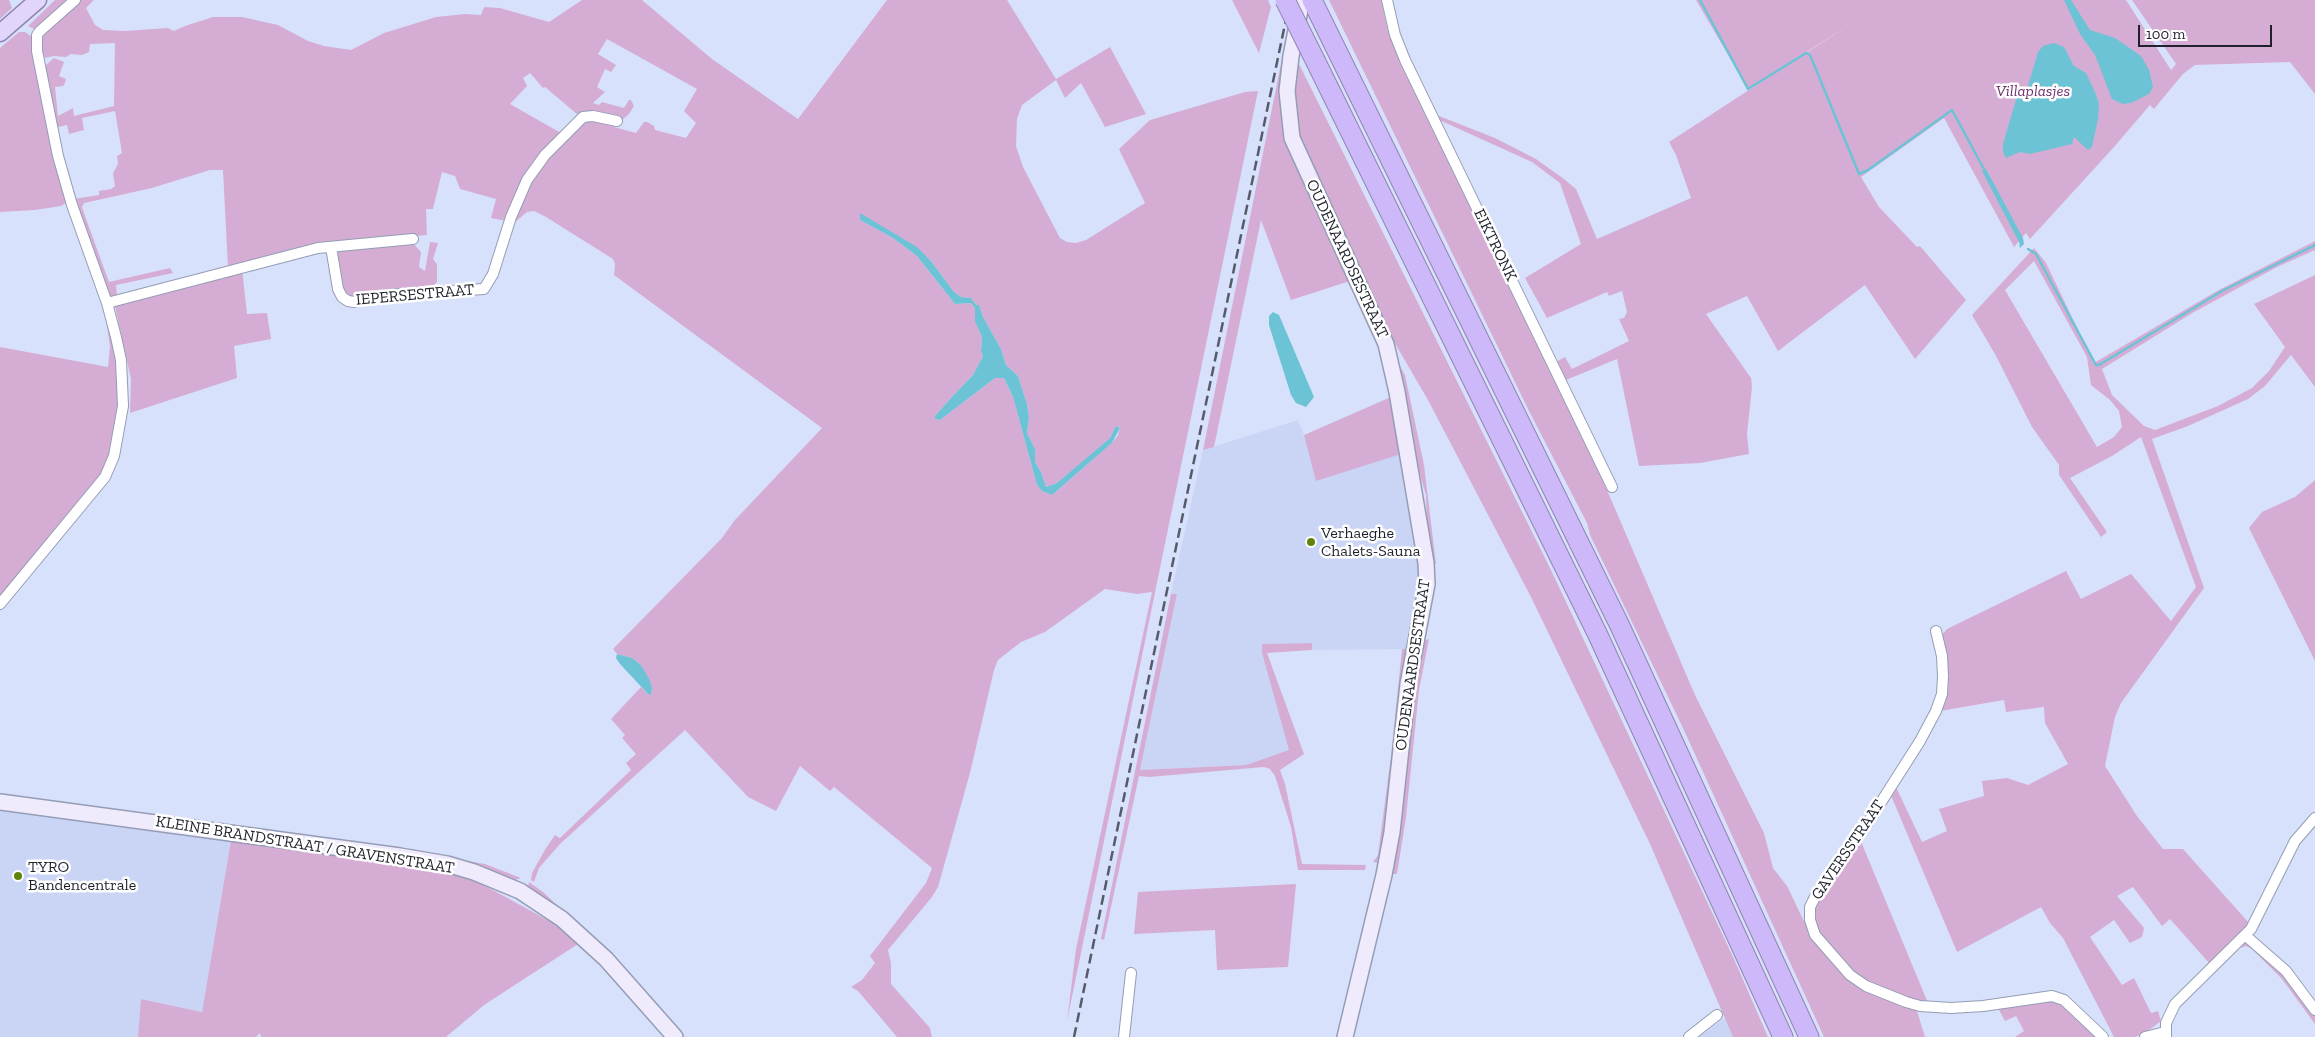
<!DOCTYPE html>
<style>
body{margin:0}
#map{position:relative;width:2315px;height:1037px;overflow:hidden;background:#d8e1fb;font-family:"Zilla Slab",serif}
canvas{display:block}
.scale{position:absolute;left:2138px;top:25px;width:134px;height:22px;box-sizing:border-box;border:2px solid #1f222c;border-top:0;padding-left:6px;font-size:15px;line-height:18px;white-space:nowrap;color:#1f222c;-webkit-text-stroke:4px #fff;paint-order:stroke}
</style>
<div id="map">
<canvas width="2315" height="1037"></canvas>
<div class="scale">100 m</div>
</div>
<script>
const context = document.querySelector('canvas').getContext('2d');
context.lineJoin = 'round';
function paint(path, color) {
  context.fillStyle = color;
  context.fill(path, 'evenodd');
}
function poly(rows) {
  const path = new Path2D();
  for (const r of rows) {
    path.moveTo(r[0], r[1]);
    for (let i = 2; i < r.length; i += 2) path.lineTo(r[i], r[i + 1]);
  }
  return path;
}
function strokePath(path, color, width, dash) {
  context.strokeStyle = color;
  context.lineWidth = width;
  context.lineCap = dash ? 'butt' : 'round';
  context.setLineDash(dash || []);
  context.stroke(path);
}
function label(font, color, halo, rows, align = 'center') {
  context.font = font + ' "Zilla Slab",serif';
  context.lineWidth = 5;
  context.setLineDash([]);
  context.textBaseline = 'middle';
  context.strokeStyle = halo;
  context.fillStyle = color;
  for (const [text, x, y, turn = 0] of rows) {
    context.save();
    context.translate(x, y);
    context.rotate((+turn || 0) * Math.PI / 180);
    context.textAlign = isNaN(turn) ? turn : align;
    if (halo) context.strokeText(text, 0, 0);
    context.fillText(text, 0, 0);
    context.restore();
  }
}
const built = poly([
 [1298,420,1304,435,1401,454,1421,557,1420,594,1406,649,1312,650,1311,643,1262,644,1262,653,1290,750,1246,765,1140,770,1177,595,1171,594,1203,450],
 [0,807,231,840,202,1012,142,999,138,1037,0,1037],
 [1725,1018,1733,1037,1699,1037]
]);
const green = poly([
 [0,0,9,0,12,8,0,19],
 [55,0,70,0,36,30,28,26],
 [79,0,94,0,86,8,95,25,103,30,125,31,168,28,174,31,185,26,213,17,242,17,278,25,308,41,324,46,351,50,384,33,436,17,465,14,481,15,484,7,500,8,549,22,582,0,642,0,712,59,798,119,887,0,1007,0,1056,79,1110,47,1146,114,1105,127,1081,83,1065,98,1056,80,1022,105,1017,119,1016,146,1023,167,1060,238,1067,242,1076,243,1086,240,1145,203,1119,149,1150,120,1245,92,1258,91,1067,1021,1076,949,1152,592,1137,594,1105,589,1045,632,1021,642,998,660,994,670,970,773,938,887,932,897,888,950,891,963,891,984,930,1028,932,1037,897,1037,858,991,851,987,862,980,875,963,870,956,926,883,932,868,834,787,830,791,800,766,776,811,748,797,685,730,560,844,539,868,534,882,531,880,532,873,546,848,555,835,560,838,631,770,626,763,636,754,622,738,625,735,611,719,641,687,649,695,652,688,641,665,632,658,617,654,613,649,722,538,734,521,822,428,614,275,615,264,613,259,546,217,534,211,527,212,513,224,507,239,513,217,529,179,565,137,582,122,585,114,578,115,545,87,543,88,530,73,523,78,527,86,510,104,561,133,542,155,523,181,507,221,491,218,496,199,460,189,455,176,442,172,433,209,426,209,427,235,319,244,228,268,223,170,210,170,152,188,84,203,82,207,85,216,109,282,170,268,173,273,116,285,117,296,115,297,108,296,74,199,99,195,99,191,111,189,115,186,113,173,118,164,117,156,122,153,115,111,82,118,84,130,69,134,67,125,54,128,45,66,54,58,64,62,59,76,66,79,65,83,63,86,55,87,58,116,73,108,74,116,114,106,115,43,90,44,89,52,82,55,71,54,66,57,54,56,45,58,40,43,45,31],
 [607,39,697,89,684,111,696,123,686,138,655,130,654,126,647,122,644,122,636,133,614,127,629,114,634,106,631,100,629,100,624,108,602,102,599,105,593,103,605,92,597,87,605,69,611,72,616,65,598,54],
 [860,214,917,248,931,261,954,292,961,297,971,298,976,305,979,305,983,317,1001,349,1006,365,1018,376,1027,404,1029,418,1027,433,1035,449,1035,462,1041,472,1046,487,1057,483,1079,465,1110,438,1117,426,1120,428,1118,435,1112,443,1052,495,1042,491,1037,485,1013,397,1004,378,995,378,940,420,935,419,935,416,950,399,973,375,983,356,981,351,982,337,975,320,975,308,971,303,955,304,917,256,893,238,860,220],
 [1232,0,1268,0,1271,7,1259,53],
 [1329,0,1381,0,1388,32,1417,96,1601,476,1695,695,1764,833,1773,868,1787,886,1814,942,1818,942,1842,971,1916,1008,1925,1037,1824,1037,1682,726,1590,535,1587,523,1529,411],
 [1696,0,2126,0,2171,70,2176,64,2132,0,2315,0,2315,94,2290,62,2195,65,2183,74,2154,109,2150,105,2114,147,2030,239,2026,233,2014,247,1944,118,1861,177,1879,207,1917,247,1920,246,1966,300,1915,359,1865,285,1778,351,1747,296,1706,314,1751,378,1752,387,1747,434,1749,454,1700,463,1639,466,1617,359,1566,380,1556,362,1565,357,1572,369,1629,341,1619,319,1624,318,1627,312,1622,291,1609,296,1607,292,1547,318,1525,278,1581,244,1560,183,1532,162,1437,119,1434,114,1495,138,1536,159,1564,179,1576,189,1597,239,1691,198,1676,155,1669,142,1852,23,1748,89],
 [19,32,25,32,31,36,51,142,66,203,61,206,35,210,0,212,0,48],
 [1286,39,1289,44,1283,102,1353,280,1291,300,1261,220,1214,447,1203,450],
 [1296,58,1551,570,1734,959,1768,1037,1733,1037,1650,844,1532,599,1428,400,1393,340,1303,153,1293,117],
 [2315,241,2315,250,2277,267,2194,312,2102,369,2112,395,2144,426,2155,430,2218,406,2252,388,2269,371,2285,347,2254,304,2315,275,2315,387,2291,355,2265,386,2248,399,2188,426,2152,439,2204,588,2121,703,2115,717,2105,766,2137,816,2163,849,2183,849,2249,923,2238,938,2210,964,2170,919,2162,926,2133,887,2117,896,2144,928,2142,937,2130,943,2114,920,2090,937,2122,985,2134,978,2151,1013,2158,1011,2161,1021,2145,1033,2135,1037,2114,1037,2063,938,2050,923,2041,907,1957,952,1890,793,1896,787,1922,842,1947,831,1939,809,1984,796,1982,781,2007,778,2028,785,2068,764,2045,723,2044,707,2006,712,2004,700,1940,711,1942,635,1947,629,2066,571,2081,599,2131,574,2171,621,2196,587,2141,437,2112,456,2070,478,2107,532,2101,537,2059,475,2059,465,2032,427,1995,354,1972,315,2034,248,2046,263,2094,363,2217,291],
 [2034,261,2087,357,2091,385,2110,400,2119,411,2122,427,2114,437,2097,447,2005,290],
 [412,242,421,252,419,267,425,271,430,242,438,243,433,259,437,264,437,282,433,286,426,286,427,291,350,298,341,291,336,249],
 [242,269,247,314,267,313,271,339,234,346,237,378,130,413,131,379,115,306],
 [107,326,111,326,114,337,120,396,107,469,0,599,0,347,108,367,110,346],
 [1393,354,1405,375,1424,465,1436,564,1433,564,1427,528,1426,495,1420,475,1415,470],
 [1391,397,1401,454,1316,481,1304,435],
 [2315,480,2315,661,2249,528,2262,512,2295,497],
 [1171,594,1177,594,1140,770,1246,765,1289,750,1262,653,1262,644,1312,643,1312,650,1267,653,1304,754,1280,770,1285,784,1302,864,1366,865,1365,870,1298,870,1291,827,1275,776,1270,769,1264,767,1149,777,1139,776,1104,940,1101,939],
 [1429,639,1419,690,1406,817,1397,874,1392,874,1390,865,1405,747,1423,641],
 [1402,649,1406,649,1407,653,1393,798,1379,863,1373,862,1378,855,1391,756],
 [1860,839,1928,1003,1900,997,1857,977,1829,947,1814,923,1813,914,1816,903],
 [231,840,430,866,480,883,553,923,578,944,484,1005,446,1037,261,1037,260,1033,256,1037,138,1037,141,999,202,1012],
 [438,856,485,864,521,878,512,881],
 [529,882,543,892,587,933,528,888],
 [1296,884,1288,967,1217,970,1215,930,1134,934,1138,892],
 [2246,942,2284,974,2315,1016,2315,1024,2282,979,2252,949,2246,946,2240,948],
 [2047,999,2064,1004,2099,1037,2015,1037,2024,1031,2016,1016,2005,1021,1998,1008]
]);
const water = poly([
 [2064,0,2071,0,2090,30,2115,38,2141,56,2149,70,2153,87,2149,94,2131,103,2123,104,2112,99,2095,55,2080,34],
 [2054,43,2064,47,2074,66,2086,73,2095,92,2099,104,2098,119,2092,147,2088,150,2074,137,2072,144,2030,154,2020,152,2006,158,2003,152,2003,144,2016,100,2028,86,2038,52,2043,46],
 [1986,169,2023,238,2024,244,2020,248,2019,242,1982,171],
 [860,213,917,247,931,261,954,292,961,297,971,298,976,305,979,305,983,317,1001,349,1006,365,1018,376,1027,404,1029,418,1027,433,1035,449,1035,462,1041,472,1046,487,1057,483,1110,438,1116,426,1120,428,1112,443,1052,495,1042,491,1037,485,1013,397,1004,378,995,378,940,420,935,419,935,416,950,399,973,375,983,356,981,351,982,337,975,321,975,308,971,303,955,304,917,256,893,238,860,220],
 [1273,312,1279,315,1314,397,1306,407,1296,403,1291,395,1269,325,1269,316],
 [617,654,632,658,641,665,649,679,652,688,651,694,649,695,620,664,616,658]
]);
const stream = poly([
 [1700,0,1748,89,1806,53,1810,55,1859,174,1868,170,1952,110,1985,171],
 [2028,249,2036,254,2096,365,2099,365,2222,291,2315,245]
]);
const street = poly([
 [1387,0,1395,35,1405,60,1612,487],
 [331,247,338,289,342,297,348,301,354,302,386,295,484,289,493,274,511,217,527,180,545,155,583,117,593,116,617,121],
 [107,303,318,248,413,239],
 [0,604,105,477,114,456,123,406,121,360,116,337,107,303,72,205,58,156,37,51,37,35,40,31,75,0],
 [1936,631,1942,656,1943,676,1942,694,1936,711,1920,741,1871,818,1816,895,1810,907,1810,920,1815,935,1850,975,1866,986,1906,1002,1920,1006,1951,1008,1983,1006,2052,996,2064,1000,2103,1037],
 [2246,936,2286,971,2315,1010],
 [1124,1037,1131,973],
 [1689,1037,1717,1015],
 [2145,1037,2165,1032],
 [2166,1037,2166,1023,2175,1004,2251,929,2295,841,2315,818]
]);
const secondary = poly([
 [1302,0,1291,56,1287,91,1292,138,1386,344,1397,392,1426,563,1427,584,1408,684,1392,832,1384,875,1345,1037],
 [0,802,400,856,447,864,474,872,520,891,562,919,606,959,675,1037]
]);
const primary = poly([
 [0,33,38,0]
]);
const highway = poly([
 [1312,0,1619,624,1809,1037],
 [1316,62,1597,633,1783,1037]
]);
const rail = poly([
 [1074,1037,1290,0]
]);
const highwayBridge = poly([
 [1285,0,1316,62]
]);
const markers = [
 [1311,542,5,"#5e8507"],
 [18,876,5,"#5e8507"]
];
const parkNames = [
 ["Villaplasjes",2033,91]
];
const streetNames = [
 ["EIKTRONK",1495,245,64],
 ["OUDENAARDSESTRAAT",1347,259,65],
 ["IEPERSESTRAAT",415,295,-5],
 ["OUDENAARDSESTRAAT",1413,665,-82],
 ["KLEINE BRANDSTRAAT / GRAVENSTRAAT",305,845,9],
 ["GAVERSSTRAAT",1848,850,-56]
];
const poiNames = [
 ["Verhaeghe",1321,533],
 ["Chalets-Sauna",1321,551],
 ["TYRO",28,867],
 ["Bandencentrale",28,885]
];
paint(built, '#cad5f5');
paint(green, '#d5add4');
paint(water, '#6bc3d5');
strokePath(stream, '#6bc3d5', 2.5);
strokePath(street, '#949db5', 12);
strokePath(secondary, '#949db5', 18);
strokePath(primary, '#9084b1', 19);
strokePath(highway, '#9084b1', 21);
strokePath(street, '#fff', 10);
strokePath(secondary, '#f0eafd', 15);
strokePath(primary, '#e1d5fb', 16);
strokePath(highway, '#cdb9f9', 19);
strokePath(rail, '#565b6a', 2.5, [10, 5]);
strokePath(highwayBridge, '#9084b1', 21, []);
strokePath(highwayBridge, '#cdb9f9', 19);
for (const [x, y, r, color] of markers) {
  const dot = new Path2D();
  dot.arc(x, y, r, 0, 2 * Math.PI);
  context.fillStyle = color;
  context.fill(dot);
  strokePath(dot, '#fff', 2);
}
label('italic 16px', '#6f3370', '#fff', parkNames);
label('16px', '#1f222c', '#fff', streetNames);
label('16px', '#1f222c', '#fff', poiNames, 'left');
</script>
